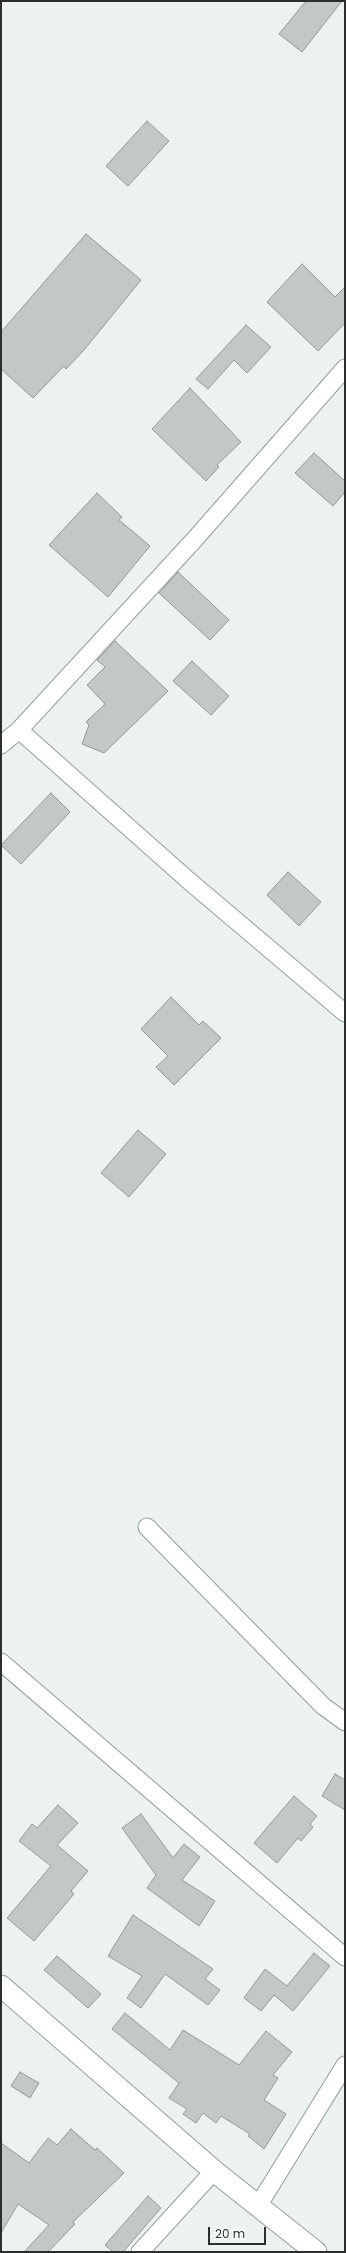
<!DOCTYPE html>
<style>
body{margin:0}
#map{position:relative;width:346px;height:2253px;overflow:hidden;background:#ebf2ef;font-family:Poppins,sans-serif}
canvas{display:block}
.frame{position:absolute;inset:0;border:2px solid #2b2e2d;pointer-events:none}
.scale{position:absolute;left:208px;top:2227px;width:58px;height:18px;box-sizing:border-box;border:2px solid #2b2e2d;border-top:0;padding-left:5px;font-size:12px;line-height:14px;white-space:nowrap;color:#2b2e2d;-webkit-text-stroke:3px #fafffd;paint-order:stroke}
</style>
<div id="map">
<canvas width="346" height="2253"></canvas>
<div class="frame"></div>
<div class="scale">20 m</div>
</div>
<script>
const context = document.querySelector('canvas').getContext('2d');
context.lineJoin = 'round';
function paint(path, color) {
  context.fillStyle = color;
  context.fill(path, 'evenodd');
}
function poly(rows) {
  const path = new Path2D();
  for (const r of rows) {
    path.moveTo(r[0], r[1]);
    for (let i = 2; i < r.length; i += 2) path.lineTo(r[i], r[i + 1]);
  }
  return path;
}
function strokePath(path, color, width, dash) {
  context.strokeStyle = color;
  context.lineWidth = width;
  context.lineCap = dash ? 'butt' : 'round';
  context.setLineDash(dash || []);
  context.stroke(path);
}
const building = poly([
 [306,1,342,1,302,52,279,34,306,1],
 [147,121,169,141,128,186,106,166,147,121],
 [86,234,141,280,84,350,66,369,64,366,33,398,1,369,1,332,86,234],
 [302,264,335,297,345,287,345,323,318,351,267,302,302,264],
 [246,325,271,347,247,373,234,360,208,389,196,379,246,325],
 [190,388,241,442,217,465,219,467,206,481,152,429,190,388],
 [314,453,345,481,345,492,333,506,295,473,314,453],
 [97,493,122,517,119,520,150,546,108,597,49,545,97,493],
 [178,572,229,620,210,640,159,593,178,572],
 [115,641,168,691,104,753,82,744,89,725,86,722,105,704,87,685,105,667,97,660,115,641],
 [192,661,229,696,211,715,173,681,192,661],
 [51,793,70,812,21,864,1,845,51,793],
 [288,872,321,902,299,926,267,895,288,872],
 [171,997,199,1025,203,1021,221,1038,174,1085,156,1067,168,1056,141,1029,171,997],
 [138,1130,166,1154,129,1197,101,1173,138,1130],
 [335,1774,345,1780,345,1810,322,1796,335,1774],
 [294,1796,317,1816,310,1824,313,1827,301,1841,298,1838,277,1863,254,1843,294,1796],
 [58,1805,78,1823,57,1845,88,1871,71,1891,74,1894,34,1941,7,1918,51,1866,19,1841,32,1824,37,1828,58,1805],
 [141,1814,173,1858,184,1844,200,1857,182,1880,215,1901,199,1926,147,1888,156,1875,122,1828,141,1814],
 [133,1915,213,1969,205,1979,220,1990,208,2005,165,1974,141,2008,127,1998,142,1976,108,1956,133,1915],
 [314,1953,330,1966,293,2011,274,1995,261,2011,244,1998,265,1969,287,1986,314,1953],
 [57,1956,101,1994,88,2008,44,1970,57,1956],
 [125,2013,170,2050,183,2030,239,2065,266,2031,292,2052,273,2075,278,2078,264,2100,286,2114,264,2149,248,2136,250,2134,221,2116,216,2123,203,2113,196,2123,183,2114,187,2109,169,2098,179,2083,112,2029,125,2013],
 [20,2072,39,2083,30,2098,11,2086,20,2072],
 [71,2129,95,2150,97,2148,124,2173,73,2222,75,2224,48,2252,24,2252,49,2225,18,2204,1,2233,1,2143,29,2163,48,2138,57,2145,71,2129],
 [148,2196,161,2208,123,2252,113,2252,105,2245,148,2196]
]);
const minor = poly([
 [19,730,188,880,345,1013],
 [1,745,19,730,195,539,345,368],
 [147,1527,323,1706,345,1722],
 [1,1662,345,1957],
 [258,2206,345,2065],
 [140,2252,214,2171]
]);
const tertiary = poly([
 [1,1986,214,2171,316,2252]
]);
paint(building, '#c1c8c5');
strokePath(building, '#939997', 1);
strokePath(minor, '#979d9b', 19);
strokePath(tertiary, '#979d9b', 23);
strokePath(minor, '#fff', 17);
strokePath(tertiary, '#fff', 21);
</script>
